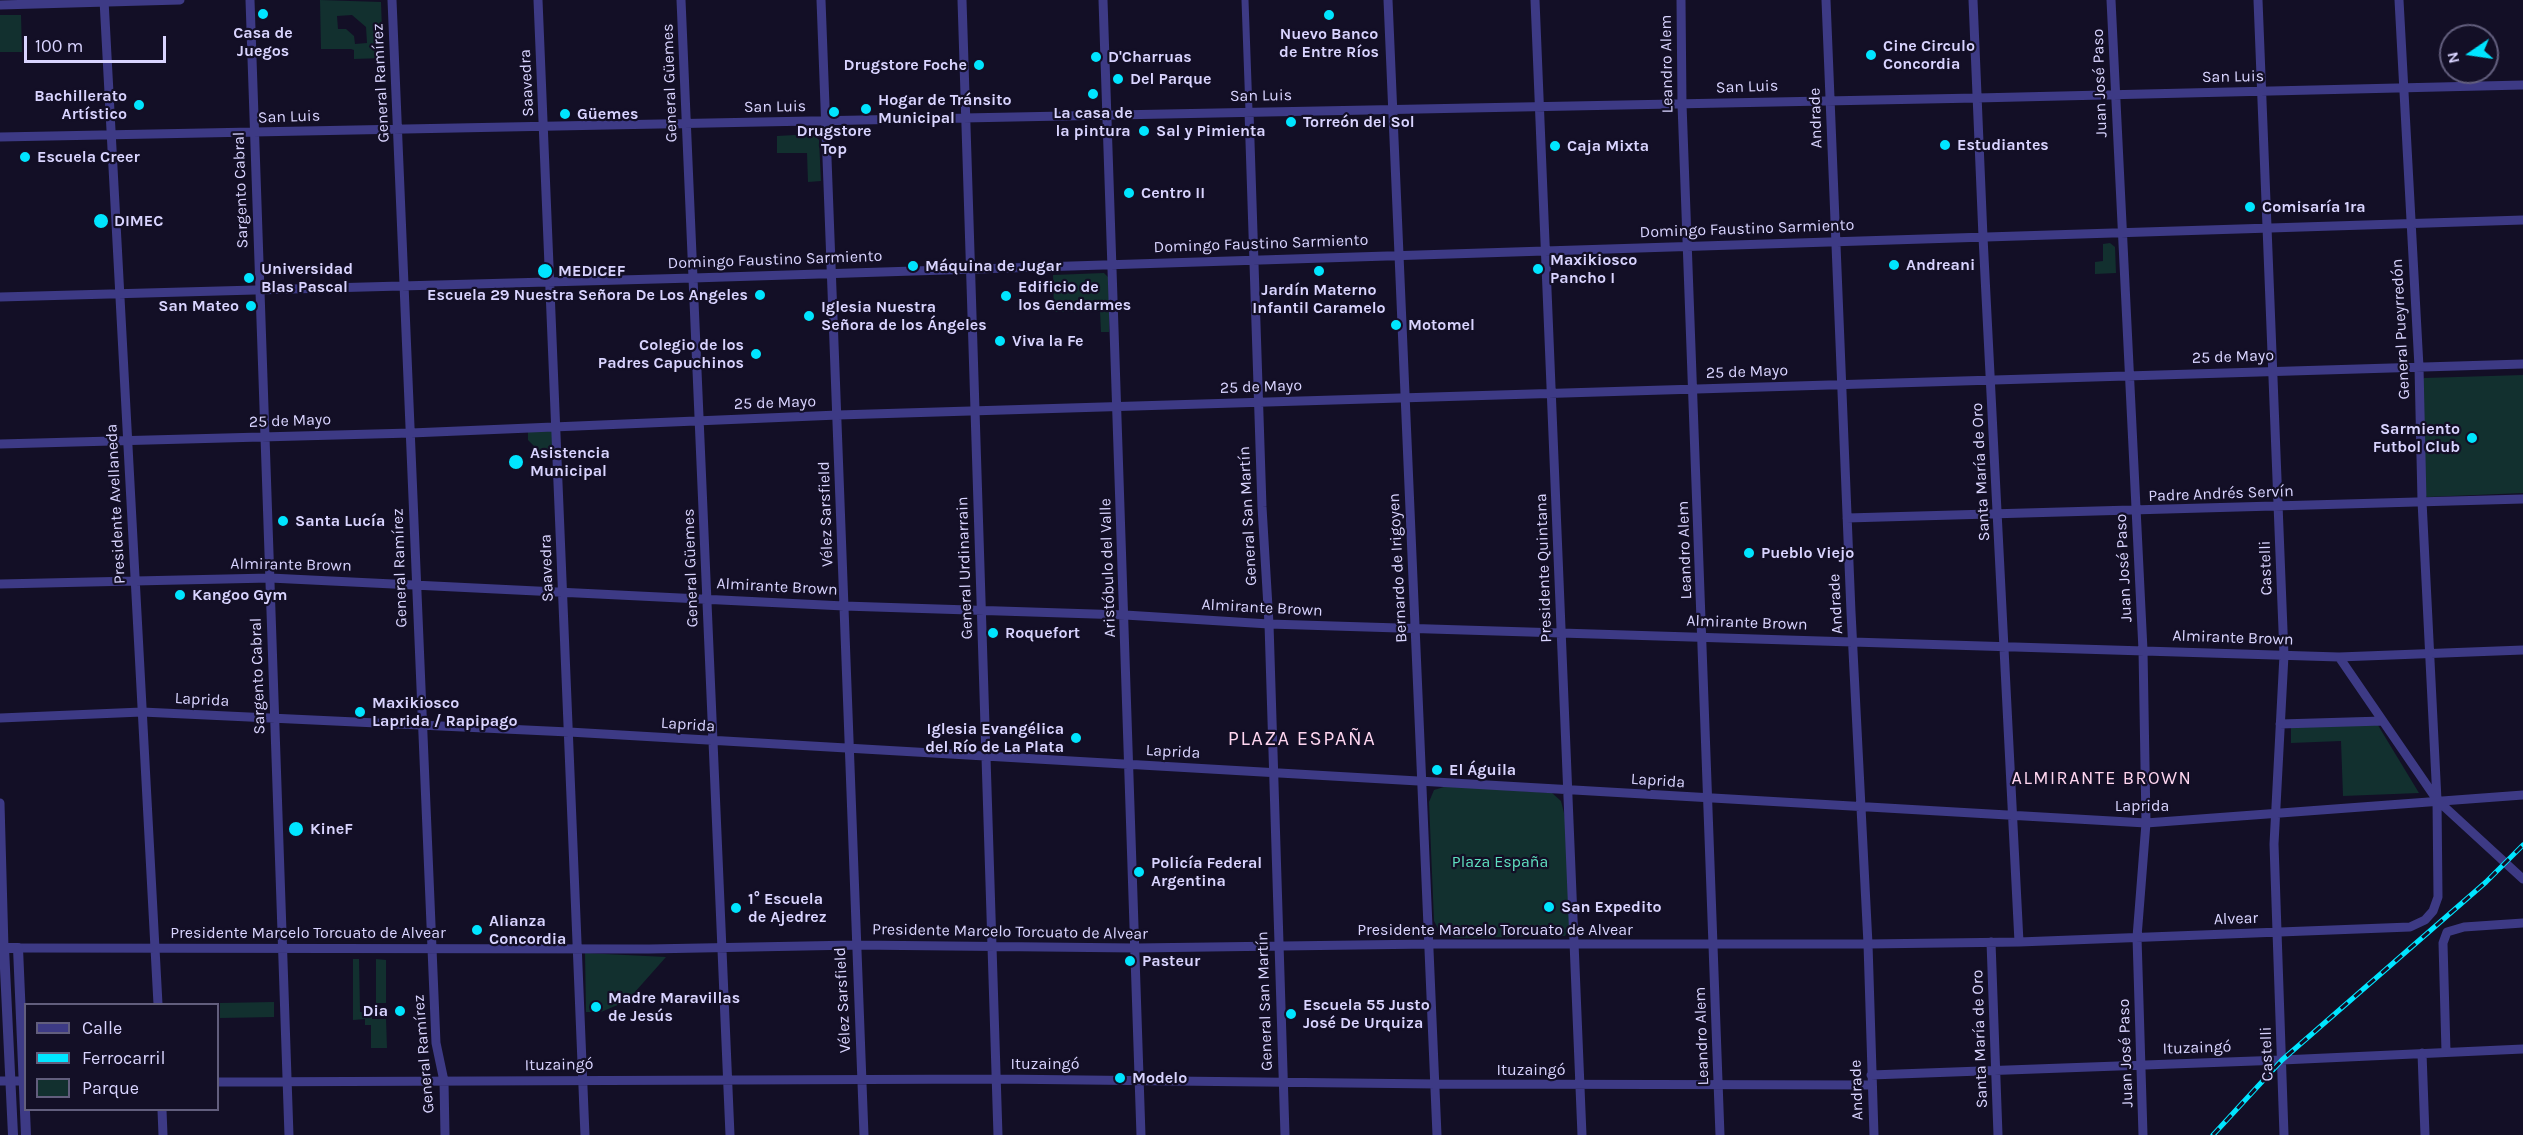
<!DOCTYPE html>
<meta charset="utf-8">
<style>
body{margin:0}
#map{position:relative;width:2523px;height:1135px;overflow:hidden;background:#130f26;font-family:Karla,sans-serif}
canvas{display:block}
.legend{position:absolute;left:24px;top:1003px;width:195px;height:108px;box-sizing:border-box;background:#130f26;border:2px solid #625e7d;margin:0;padding:8px 10px;list-style:none;font-size:18px;color:#d9d4ff}
.legend li{display:flex;align-items:center;gap:12px;height:30px}
.legend b{width:30px;border:2px solid #625e7d}
.north{position:absolute;left:2439px;top:24px;width:60px;height:60px;box-sizing:border-box;background:#130f26;border:2px solid #625e7d;border-radius:50%;rotate:257deg;font-size:16px;font-weight:700;line-height:24px;text-align:center;color:#d9d4ff}
.north::after{content:'';display:block;margin:auto;width:21px;height:27px;background:#00e5ff;clip-path:polygon(50% 0,100% 100%,50% 72%,0 100%)}
.scale{position:absolute;left:24px;top:36px;width:142px;height:27px;box-sizing:border-box;border:3px solid #d9d4ff;border-top:0;padding-left:8px;font-size:18px;line-height:21px;white-space:nowrap;color:#d9d4ff;-webkit-text-stroke:4px #130f26;paint-order:stroke}
</style>
<div id="map">
<canvas width="2523" height="1135"></canvas>
<ul class="legend">
<li><b style="height:8px;background:#3d3a85"></b>Calle</li>
<li><b style="height:8px;background:#00e5ff"></b>Ferrocarril</li>
<li><b style="height:16px;background:#12302f"></b>Parque</li>
</ul>
<div class="north">N</div>
<div class="scale">100 m</div>
</div>
<script>
const context = document.querySelector('canvas').getContext('2d');
context.lineJoin = 'round';
function paint(path, color) {
  context.fillStyle = color;
  context.fill(path, 'evenodd');
}
function poly(rows) {
  const path = new Path2D();
  for (const r of rows) {
    path.moveTo(r[0], r[1]);
    for (let i = 2; i < r.length; i += 2) path.lineTo(r[i], r[i + 1]);
  }
  return path;
}
function strokePath(path, color, width, dash) {
  context.strokeStyle = color;
  context.lineWidth = width;
  context.lineCap = dash ? 'butt' : 'round';
  context.setLineDash(dash || []);
  context.stroke(path);
}
function label(font, color, halo, rows, align = 'center') {
  context.font = font + ' Karla,sans-serif';
  context.lineWidth = 4.5;
  context.setLineDash([]);
  context.textBaseline = 'middle';
  context.strokeStyle = halo;
  context.fillStyle = color;
  for (const [text, x, y, turn = 0] of rows) {
    context.save();
    context.translate(x, y);
    context.rotate((+turn || 0) * Math.PI / 180);
    context.textAlign = isNaN(turn) ? turn : align;
    if (halo) context.strokeText(text, 0, 0);
    context.fillText(text, 0, 0);
    context.restore();
  }
}
const green = poly([
 [320,0,381,2,383,58,354,59,354,50,351,49,321,49],
 [352,15,366,27,367,43,355,44,354,36,346,29,338,29,337,16],
 [0,15,21,15,22,52,0,52],
 [813,134,819,140,821,181,808,182,807,153,777,153,777,136],
 [2110,243,2115,247,2116,273,2095,274,2095,262,2103,261,2103,244],
 [1104,273,1109,278,1109,332,1101,332,1100,311,1054,312,1053,275],
 [2523,375,2523,493,2427,497,2423,492,2418,384,2424,378],
 [528,431,552,431,552,455,543,455,528,440],
 [2373,717,2419,793,2343,796,2341,741,2291,743,2291,720],
 [1447,786,1552,793,1561,801,1566,821,1571,926,1565,936,1455,938,1440,932,1434,921,1429,802,1434,790],
 [585,953,666,957,627,1001,601,1012,586,1012],
 [353,959,359,959,360,1012,372,1012,372,1019,386,1019,387,1048,371,1048,371,1025,365,1025,365,1019,353,1020],
 [376,959,386,960,386,1003,376,1003],
 [274,1002,274,1017,220,1018,220,1003]
]);
const pedestrian = poly([
 [1245,0,1249,111]
]);
const minor = poly([
 [104,0,158,1004],
 [250,0,289,1135],
 [392,0,436,1043,444,1081,445,1135],
 [538,0,585,1135],
 [681,0,730,1135],
 [821,0,864,1135],
 [962,0,998,1135],
 [1103,0,1141,1135],
 [1388,0,1437,1135],
 [1535,0,1582,1135],
 [1681,0,1682,104,1720,1135],
 [1826,0,1851,612,1868,944,1874,1135],
 [1973,0,1983,237,2019,942],
 [2111,0,2143,650,2146,823,2137,937,2143,1135],
 [2258,0,2284,655,2274,844,2284,1135],
 [0,5,180,0],
 [1249,111,1262,507,1269,624,1285,1135],
 [0,137,1977,98,2523,85],
 [0,297,693,278,2523,220],
 [0,444,411,433,838,415,2523,364],
 [1847,518,2523,499],
 [0,584,270,578,844,606,1125,615,1269,624,2339,657,2523,650],
 [2339,657,2437,800,2523,879],
 [0,718,142,712,569,732,2146,823,2523,795],
 [2280,724,2383,721],
 [0,803,4,948],
 [1991,942,1998,1135],
 [18,948,649,949,856,945,1136,948,1430,944,1868,944,2019,942,2410,927,2425,920,2433,911,2438,897,2437,800,2422,501,2419,367,2399,0],
 [2446,1052,2443,943,2447,932,2464,927,2523,923],
 [2422,1053,2425,1135],
 [1871,1075,2282,1060,2523,1049],
 [0,1081,26,1081],
 [218,1082,997,1079,1436,1084,1872,1085],
 [162,1110,163,1135]
]);
const tertiary = poly([
 [0,948,18,948,26,1135],
 [4,948,13,1135]
]);
const rail = poly([
 [2213,1135,2282,1060,2486,882,2523,845]
]);
const markers = [
 [263,14,6,"#00e5ff"],
 [1329,15,6,"#00e5ff"],
 [1871,55,6,"#00e5ff"],
 [1096,57,6,"#00e5ff"],
 [979,65,6,"#00e5ff"],
 [1118,79,6,"#00e5ff"],
 [1093,94,6,"#00e5ff"],
 [139,105,6,"#00e5ff"],
 [866,109,6,"#00e5ff"],
 [834,112,6,"#00e5ff"],
 [565,114,6,"#00e5ff"],
 [1291,122,6,"#00e5ff"],
 [1144,131,6,"#00e5ff"],
 [1945,145,6,"#00e5ff"],
 [1555,146,6,"#00e5ff"],
 [25,157,6,"#00e5ff"],
 [1129,193,6,"#00e5ff"],
 [2250,207,6,"#00e5ff"],
 [101,221,8,"#00e5ff"],
 [1894,265,6,"#00e5ff"],
 [913,266,6,"#00e5ff"],
 [1538,269,6,"#00e5ff"],
 [545,271,8,"#00e5ff"],
 [1319,271,6,"#00e5ff"],
 [249,278,6,"#00e5ff"],
 [760,295,6,"#00e5ff"],
 [1006,296,6,"#00e5ff"],
 [251,306,6,"#00e5ff"],
 [809,316,6,"#00e5ff"],
 [1396,325,6,"#00e5ff"],
 [1000,341,6,"#00e5ff"],
 [756,354,6,"#00e5ff"],
 [2472,438,6,"#00e5ff"],
 [516,462,8,"#00e5ff"],
 [283,521,6,"#00e5ff"],
 [1749,553,6,"#00e5ff"],
 [180,595,6,"#00e5ff"],
 [993,633,6,"#00e5ff"],
 [360,712,6,"#00e5ff"],
 [1076,738,6,"#00e5ff"],
 [1437,770,6,"#00e5ff"],
 [296,829,8,"#00e5ff"],
 [1139,872,6,"#00e5ff"],
 [1549,907,6,"#00e5ff"],
 [736,908,6,"#00e5ff"],
 [477,930,6,"#00e5ff"],
 [1130,961,6,"#00e5ff"],
 [596,1007,6,"#00e5ff"],
 [400,1011,6,"#00e5ff"],
 [1291,1014,6,"#00e5ff"],
 [1120,1078,6,"#00e5ff"]
];
const poiNames = [
 ["Casa de",263,33,"center"],
 ["Juegos",263,51,"center"],
 ["Nuevo Banco",1329,34,"center"],
 ["de Entre Ríos",1329,52,"center"],
 ["Cine Circulo",1883,46],
 ["Concordia",1883,64],
 ["D'Charruas",1108,57],
 ["Drugstore Foche",967,65,"right"],
 ["Del Parque",1130,79],
 ["Bachillerato",127,96,"right"],
 ["Artístico",127,114,"right"],
 ["Hogar de Tránsito",878,100],
 ["Municipal",878,118],
 ["La casa de",1093,113,"center"],
 ["la pintura",1093,131,"center"],
 ["Güemes",577,114],
 ["Torreón del Sol",1303,122],
 ["Drugstore",834,131,"center"],
 ["Top",834,149,"center"],
 ["Sal y Pimienta",1156,131],
 ["Estudiantes",1957,145],
 ["Caja Mixta",1567,146],
 ["Escuela Creer",37,157],
 ["Centro II",1141,193],
 ["Comisaría 1ra",2262,207],
 ["DIMEC",114,221],
 ["Maxikiosco",1550,260],
 ["Pancho I",1550,278],
 ["Andreani",1906,265],
 ["Máquina de Jugar",925,266],
 ["Universidad",261,269],
 ["Blas Pascal",261,287],
 ["MEDICEF",558,271],
 ["Edificio de",1018,287],
 ["los Gendarmes",1018,305],
 ["Jardín Materno",1319,290,"center"],
 ["Infantil Caramelo",1319,308,"center"],
 ["Escuela 29 Nuestra Señora De Los Angeles",748,295,"right"],
 ["San Mateo",239,306,"right"],
 ["Iglesia Nuestra",821,307],
 ["Señora de los Ángeles",821,325],
 ["Motomel",1408,325],
 ["Viva la Fe",1012,341],
 ["Colegio de los",744,345,"right"],
 ["Padres Capuchinos",744,363,"right"],
 ["Sarmiento",2460,429,"right"],
 ["Futbol Club",2460,447,"right"],
 ["Asistencia",530,453],
 ["Municipal",530,471],
 ["Santa Lucía",295,521],
 ["Pueblo Viejo",1761,553],
 ["Kangoo Gym",192,595],
 ["Roquefort",1005,633],
 ["Maxikiosco",372,703],
 ["Laprida / Rapipago",372,721],
 ["Iglesia Evangélica",1064,729,"right"],
 ["del Río de La Plata",1064,747,"right"],
 ["El Águila",1449,770],
 ["KineF",310,829],
 ["Policía Federal",1151,863],
 ["Argentina",1151,881],
 ["1° Escuela",748,899],
 ["de Ajedrez",748,917],
 ["San Expedito",1561,907],
 ["Alianza",489,921],
 ["Concordia",489,939],
 ["Pasteur",1142,961],
 ["Madre Maravillas",608,998],
 ["de Jesús",608,1016],
 ["Escuela 55 Justo",1303,1005],
 ["José De Urquiza",1303,1023],
 ["Dia",388,1011,"right"],
 ["Modelo",1132,1078]
];
const streetNames = [
 ["Leandro Alem",1667,64,-91],
 ["San Luis",2233,77,-1],
 ["General Ramírez",381,83,-93],
 ["Saavedra",527,83,-93],
 ["General Güemes",670,83,-92],
 ["Juan José Paso",2100,83,-92],
 ["San Luis",1747,87,-2],
 ["San Luis",1261,96,-1],
 ["San Luis",775,107,-1],
 ["San Luis",289,117,-2],
 ["Andrade",1816,118,-92],
 ["Sargento Cabral",241,190,-92],
 ["Domingo Faustino Sarmiento",1747,229,-2],
 ["Domingo Faustino Sarmiento",1261,244,-2],
 ["Domingo Faustino Sarmiento",775,260,-2],
 ["General Pueyrredón",2401,329,-93],
 ["25 de Mayo",2233,357,-2],
 ["25 de Mayo",1747,372,-2],
 ["25 de Mayo",1261,387,-2],
 ["25 de Mayo",775,403,-2],
 ["25 de Mayo",290,421,-2],
 ["Santa María de Oro",1981,472,-93],
 ["Padre Andrés Servín",2221,494,-2],
 ["Presidente Avellaneda",116,504,-93],
 ["Vélez Sarsfield",826,514,-92],
 ["General San Martín",1248,516,-93],
 ["Leandro Alem",1685,550,-92],
 ["Almirante Brown",291,565,1],
 ["General Ramírez",400,568,-92],
 ["Saavedra",547,568,-92],
 ["General Güemes",691,568,-92],
 ["General Urdinarrain",965,568,-92],
 ["Aristóbulo del Valle",1108,568,-92],
 ["Bernardo de Irigoyen",1398,568,-93],
 ["Presidente Quintana",1544,568,-92],
 ["Juan José Paso",2124,568,-93],
 ["Castelli",2266,568,-92],
 ["Almirante Brown",777,587,3],
 ["Andrade",1836,604,-93],
 ["Almirante Brown",1262,608,3],
 ["Almirante Brown",1747,623,2],
 ["Almirante Brown",2233,638,2],
 ["Sargento Cabral",258,676,-92],
 ["Laprida",202,700,3],
 ["Laprida",688,725,4],
 ["Laprida",1173,752,3],
 ["Laprida",1658,781,4],
 ["Laprida",2142,806],
 ["Alvear",2236,919,-2],
 ["Presidente Marcelo Torcuato de Alvear",1495,930],
 ["Presidente Marcelo Torcuato de Alvear",1010,932,1],
 ["Presidente Marcelo Torcuato de Alvear",308,933],
 ["Vélez Sarsfield",843,1000,-93],
 ["General San Martín",1265,1001,-92],
 ["Leandro Alem",1702,1036,-92],
 ["Santa María de Oro",1980,1039,-92],
 ["Ituzaingó",2197,1048,-2],
 ["Juan José Paso",2126,1053,-92],
 ["General Ramírez",424,1054,-95],
 ["Castelli",2267,1054,-92],
 ["Ituzaingó",1045,1064],
 ["Ituzaingó",559,1065,-1],
 ["Ituzaingó",1531,1070],
 ["Andrade",1857,1090,-92]
];
const parkNames = [
 ["Plaza España",1500,862]
];
const neighbourhoodNames = [
 ["ALMIRANTE BROWN",2102,779]
];
const quarterNames = [
 ["PLAZA ESPAÑA",1302,739]
];
paint(green, '#12302f');
strokePath(pedestrian, '#3d3a85', 7);
strokePath(minor, '#3d3a85', 9);
strokePath(tertiary, '#3d3a85', 10);
strokePath(rail, '#00e5ff', 5);
strokePath(rail, '#130f26', 3, [9]);
for (const [x, y, r, color] of markers) {
  const dot = new Path2D();
  dot.arc(x, y, r, 0, 2 * Math.PI);
  context.fillStyle = color;
  context.fill(dot);
  strokePath(dot, '#130f26', 2);
}
label('bold 16px', '#d9d4ff', '#130f26', poiNames, 'left');
label('16px', '#d9d4ff', '#130f26', streetNames);
label('16px', '#5fe0c0', '#130f26', parkNames);
context.letterSpacing = '1.5px';
label('18px', '#ffd6f0', '#130f26', neighbourhoodNames);
context.letterSpacing = '0px';
context.letterSpacing = '1.5px';
label('20px', '#ffd6f0', '#130f26', quarterNames);
context.letterSpacing = '0px';
</script>
